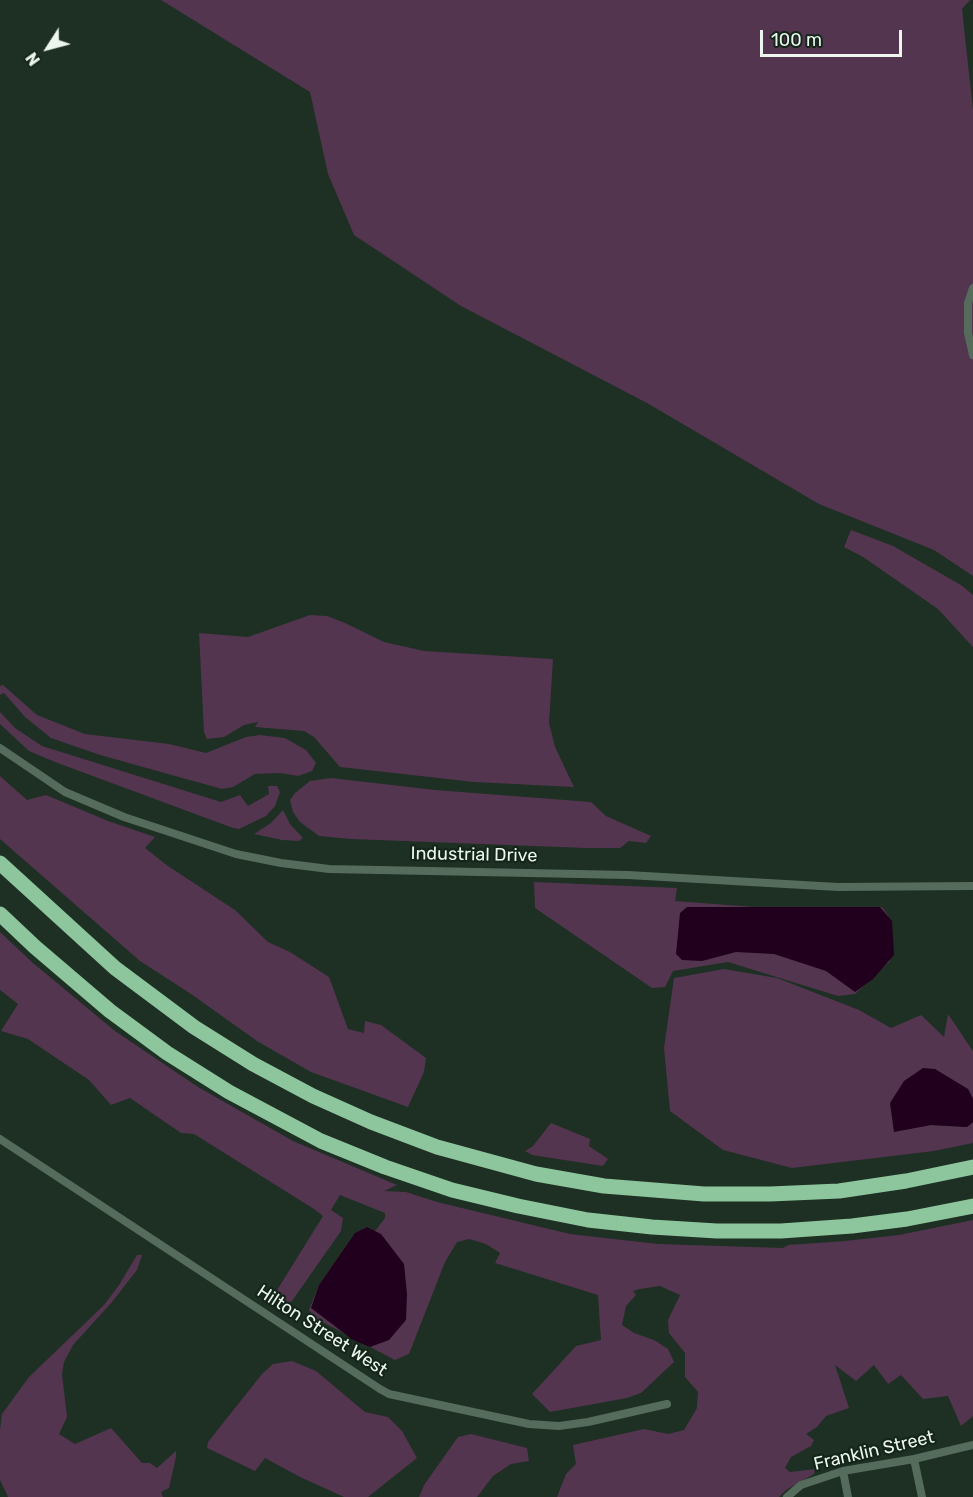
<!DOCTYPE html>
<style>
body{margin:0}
#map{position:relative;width:973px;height:1497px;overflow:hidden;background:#1e2f23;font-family:Rubik,sans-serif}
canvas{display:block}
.north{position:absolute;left:18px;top:18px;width:60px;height:60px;-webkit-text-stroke:4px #14251a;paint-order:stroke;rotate:234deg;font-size:16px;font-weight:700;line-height:24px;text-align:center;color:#ecf6ee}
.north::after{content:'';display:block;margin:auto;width:21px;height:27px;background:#ecf6ee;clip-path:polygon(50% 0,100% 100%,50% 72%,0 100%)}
.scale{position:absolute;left:760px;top:30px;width:142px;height:27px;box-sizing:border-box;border:3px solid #ecf6ee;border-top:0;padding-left:8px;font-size:18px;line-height:21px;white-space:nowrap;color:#ecf6ee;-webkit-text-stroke:4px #14251a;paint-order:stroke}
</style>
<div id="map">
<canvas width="973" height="1497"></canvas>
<div class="north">N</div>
<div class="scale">100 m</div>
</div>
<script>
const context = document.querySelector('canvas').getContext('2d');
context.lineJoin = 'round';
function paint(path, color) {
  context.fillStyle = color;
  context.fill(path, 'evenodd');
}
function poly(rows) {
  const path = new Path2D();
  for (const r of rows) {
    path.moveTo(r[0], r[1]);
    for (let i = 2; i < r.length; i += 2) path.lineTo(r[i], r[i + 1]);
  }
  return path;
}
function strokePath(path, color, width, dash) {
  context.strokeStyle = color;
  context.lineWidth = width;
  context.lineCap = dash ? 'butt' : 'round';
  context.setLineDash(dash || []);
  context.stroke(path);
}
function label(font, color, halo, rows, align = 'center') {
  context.font = font + ' Rubik,sans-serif';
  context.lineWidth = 4.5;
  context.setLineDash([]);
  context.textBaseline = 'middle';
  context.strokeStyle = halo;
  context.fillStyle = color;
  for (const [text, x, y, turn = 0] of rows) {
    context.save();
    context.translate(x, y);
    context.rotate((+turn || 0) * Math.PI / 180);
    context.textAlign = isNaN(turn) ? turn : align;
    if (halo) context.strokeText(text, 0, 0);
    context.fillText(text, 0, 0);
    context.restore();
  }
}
const green = poly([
 [161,0,970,0,962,9,973,110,973,576,934,550,819,504,647,403,461,306,354,235,328,174,310,92],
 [851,530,893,546,961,585,973,595,973,647,938,609,863,557,844,547],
 [310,615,327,616,345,623,384,642,424,651,553,659,549,723,555,747,574,787,474,782,340,767,314,737,304,731,255,727,258,722,244,725,224,737,207,739,204,732,199,633,248,637],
 [3,685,37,715,85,734,169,744,206,753,246,737,260,735,285,738,306,750,316,763,312,771,298,776,280,773,255,774,233,787,222,789,100,755,51,738,25,717,4,693,0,695,0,686],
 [0,712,15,728,42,746,221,802,240,795,248,806,269,794,268,786,277,786,280,792,275,806,266,816,239,829,233,828,55,762,29,751,0,724],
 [0,776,27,800,46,795,108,821,155,837,145,848,168,866,235,910,268,942,290,952,329,977,348,1029,364,1033,365,1021,381,1025,426,1058,424,1072,408,1107,311,1072,257,1041,191,994,140,961,0,839],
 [331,778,435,790,591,802,606,816,651,836,646,843,629,841,620,848,586,848,351,839,319,836,300,822,293,812,290,800,295,793,310,781],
 [283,810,290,824,303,838,299,841,282,840,254,834,271,823],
 [534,882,677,888,675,901,768,908,882,907,888,915,890,961,855,994,838,996,728,962,673,971,665,987,652,988,535,908],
 [0,932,33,963,115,1031,198,1087,293,1141,397,1185,384,1191,406,1192,437,1202,570,1234,658,1244,783,1248,788,1245,845,1241,899,1235,973,1220,973,1416,961,1426,948,1396,923,1399,901,1375,888,1384,874,1365,856,1381,835,1365,849,1408,826,1416,817,1427,806,1434,814,1440,811,1446,791,1457,785,1468,790,1472,815,1469,814,1474,786,1490,779,1497,557,1497,566,1474,576,1464,573,1445,644,1429,668,1434,684,1430,697,1408,698,1392,685,1377,685,1353,669,1333,668,1320,680,1295,660,1286,640,1289,633,1291,636,1295,626,1306,622,1325,634,1333,654,1340,668,1349,674,1362,641,1393,627,1398,550,1412,532,1394,576,1346,601,1340,598,1295,495,1263,500,1253,486,1244,469,1239,457,1242,445,1262,409,1354,395,1360,315,1318,309,1310,319,1285,355,1233,367,1227,375,1231,385,1218,385,1213,340,1195,331,1210,343,1218,341,1231,292,1301,279,1308,269,1303,323,1216,314,1209,194,1134,181,1133,130,1098,111,1105,89,1080,28,1039,1,1031,18,1004,0,990],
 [724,969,777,978,859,1010,891,1028,921,1015,944,1037,948,1014,973,1051,973,1099,968,1089,895,1131,931,1125,967,1127,973,1122,973,1143,934,1151,792,1168,723,1150,670,1111,664,1048,674,978],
 [551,1123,590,1139,589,1146,608,1159,603,1166,532,1155,525,1151,533,1146],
 [137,1255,142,1255,137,1270,112,1302,73,1345,64,1362,62,1374,67,1417,59,1434,75,1444,111,1428,142,1463,150,1463,157,1468,176,1451,176,1457,169,1488,161,1492,163,1497,8,1497,0,1480,0,1430,2,1414,29,1377,104,1305,119,1285],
 [292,1361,316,1371,365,1412,388,1417,402,1431,417,1458,368,1497,344,1497,300,1477,265,1458,255,1471,207,1448,208,1442,262,1374,273,1364],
 [471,1434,527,1448,529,1461,511,1464,493,1476,477,1497,419,1497,424,1485,458,1437]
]);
const water = poly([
 [687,907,880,907,892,921,894,955,873,979,855,992,826,971,774,954,736,952,702,961,682,960,676,954,680,913],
 [923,1068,935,1069,968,1089,973,1099,973,1122,967,1127,931,1125,894,1132,890,1103,904,1081],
 [367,1227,381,1234,404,1264,407,1294,406,1320,389,1340,370,1347,353,1340,311,1308,319,1285,355,1233]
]);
const street = poly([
 [973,288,968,303,968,333,973,355],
 [0,748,65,792,124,817,236,854,281,863,329,869,628,875,838,887,973,886],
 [0,1139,380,1389,389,1394,529,1424,559,1426,588,1422,667,1404],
 [914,1459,922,1497],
 [843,1471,848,1497],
 [787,1497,801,1485,843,1471,914,1459,973,1445]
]);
const highway = poly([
 [0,863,115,968,194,1027,253,1064,313,1096,371,1122,437,1147,536,1174,604,1186,704,1194,770,1194,839,1191,906,1181,973,1167],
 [0,914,35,947,110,1011,167,1053,229,1092,321,1141,385,1167,452,1190,518,1206,588,1220,652,1227,717,1231,781,1231,852,1226,907,1219,973,1206]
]);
const streetNames = [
 ["Industrial Drive",474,855,1],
 ["Hilton Street West",322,1331,33],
 ["Franklin Street",874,1451,-13]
];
paint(green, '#53354f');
paint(water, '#21001e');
strokePath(street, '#556b5b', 8);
strokePath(highway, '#8dc59d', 15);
label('18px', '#ecf6ee', '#14251a', streetNames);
</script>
